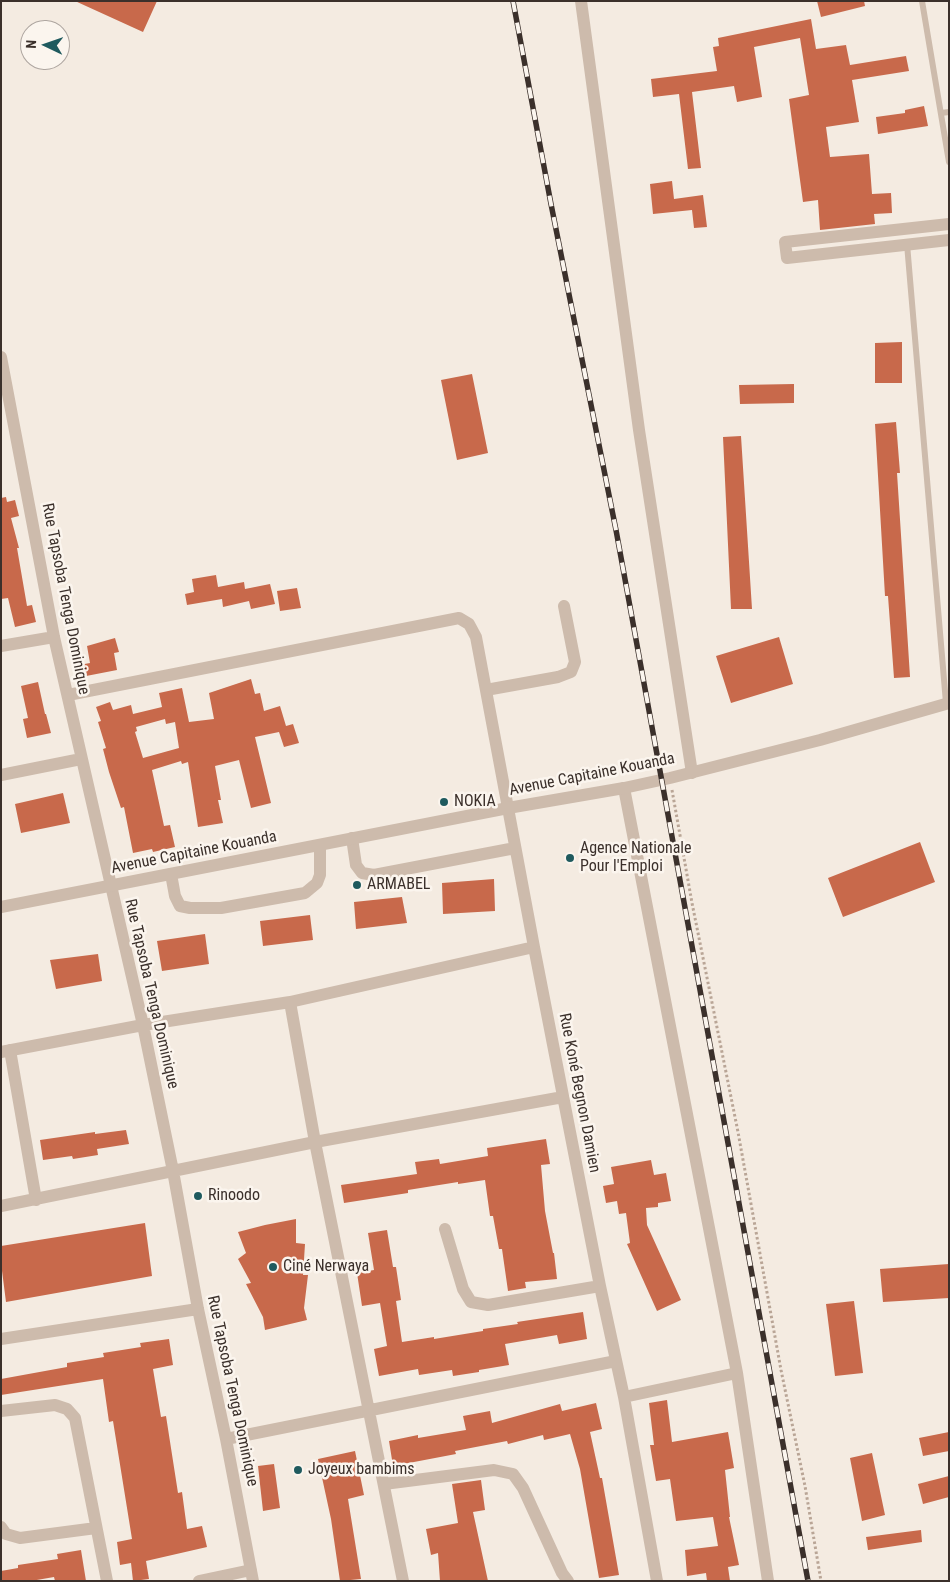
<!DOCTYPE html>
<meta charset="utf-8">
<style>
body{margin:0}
#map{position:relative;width:950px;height:1582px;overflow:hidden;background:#f4ebe1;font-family:"Roboto Condensed",sans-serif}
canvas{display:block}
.frame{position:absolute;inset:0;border:2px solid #3b302b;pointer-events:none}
.north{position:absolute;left:20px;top:20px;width:50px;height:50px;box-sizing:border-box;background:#fbf5ee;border:1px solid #aea6a0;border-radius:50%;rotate:273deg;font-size:14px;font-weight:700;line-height:20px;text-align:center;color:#3b302b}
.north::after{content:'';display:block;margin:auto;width:18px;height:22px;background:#1f5a5e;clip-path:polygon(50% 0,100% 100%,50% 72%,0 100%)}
</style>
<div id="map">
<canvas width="950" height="1582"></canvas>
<div class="frame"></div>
<div class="north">N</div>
</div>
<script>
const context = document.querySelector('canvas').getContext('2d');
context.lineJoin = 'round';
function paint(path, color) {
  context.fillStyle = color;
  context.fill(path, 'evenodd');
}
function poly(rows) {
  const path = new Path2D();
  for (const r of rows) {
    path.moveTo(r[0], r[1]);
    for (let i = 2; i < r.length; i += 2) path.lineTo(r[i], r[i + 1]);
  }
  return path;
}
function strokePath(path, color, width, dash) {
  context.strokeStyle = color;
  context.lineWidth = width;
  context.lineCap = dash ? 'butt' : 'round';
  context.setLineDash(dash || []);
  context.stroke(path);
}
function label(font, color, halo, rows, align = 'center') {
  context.font = font + ' "Roboto Condensed",sans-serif';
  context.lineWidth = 5;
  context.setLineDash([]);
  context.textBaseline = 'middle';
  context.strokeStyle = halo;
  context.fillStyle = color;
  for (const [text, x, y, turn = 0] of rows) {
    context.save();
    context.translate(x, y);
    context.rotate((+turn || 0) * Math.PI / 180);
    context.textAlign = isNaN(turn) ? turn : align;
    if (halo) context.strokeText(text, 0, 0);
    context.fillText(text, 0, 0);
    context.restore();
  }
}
const building = poly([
 [75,1,157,1,143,32],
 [817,1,864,1,865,6,821,17],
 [811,19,816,49,846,45,850,65,906,56,909,71,852,80,859,122,826,127,830,157,869,154,872,194,891,193,892,213,874,214,875,224,820,230,818,200,803,202,789,99,809,95,800,38,754,47,762,97,737,102,734,86,692,92,701,168,688,169,679,94,653,97,651,79,717,71,713,47,719,46,718,38],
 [924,106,928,126,878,134,876,117,905,113,905,110],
 [672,181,674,199,703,195,707,227,694,228,692,210,653,214,650,184],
 [902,342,902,383,875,383,875,343],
 [472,374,488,453,457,460,441,380],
 [794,384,794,403,740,404,739,385],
 [896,422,900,473,897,473,901,535,910,677,894,678,888,596,885,596,875,424],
 [741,436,752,609,731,609,723,437],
 [6,497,7,502,15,500,19,516,11,518,19,548,17,548,27,606,32,605,36,622,15,627,8,598,1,599,1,498],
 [216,575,218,587,244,582,245,589,270,584,275,604,251,609,249,601,223,607,222,599,187,605,185,594,194,592,192,579],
 [297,588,301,608,280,611,277,591],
 [779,637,793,684,731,703,716,656],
 [115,638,119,652,114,653,117,670,81,677,79,665,90,663,87,646],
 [251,679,255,694,260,693,264,711,280,706,286,726,293,724,299,743,284,747,279,732,255,737,271,803,251,808,239,760,215,766,221,800,218,800,223,823,198,827,188,762,182,764,181,761,152,770,164,826,170,825,175,847,153,852,152,849,133,853,124,807,121,808,109,772,103,749,106,748,98,722,101,721,96,707,110,702,113,710,131,705,133,714,162,707,159,693,182,688,189,722,214,719,209,693],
 [165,719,166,724,175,722,179,748,143,758,135,732,137,731,136,727],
 [38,682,45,714,46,714,51,733,27,738,23,719,28,718,21,686],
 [63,793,70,823,21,833,15,804],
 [920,842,935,882,843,917,828,878],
 [494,879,495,911,443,914,442,883],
 [402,897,407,923,356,929,354,902],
 [310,915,313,940,263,946,260,921],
 [205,934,209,964,162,971,157,941],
 [98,954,102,981,56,989,50,960],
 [126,1130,129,1144,97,1149,98,1155,73,1159,72,1156,43,1160,40,1140,95,1132,95,1134],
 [546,1139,550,1164,541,1165,545,1211,553,1253,554,1253,557,1279,525,1282,526,1288,508,1291,502,1249,499,1249,493,1216,490,1216,485,1180,458,1184,458,1182,408,1190,408,1193,344,1203,341,1185,417,1174,415,1162,439,1159,440,1164,488,1156,487,1148],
 [651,1160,654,1175,666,1173,671,1201,658,1203,658,1207,646,1208,647,1225,681,1300,657,1311,627,1244,630,1243,626,1213,619,1214,617,1201,606,1203,603,1186,614,1184,611,1167],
 [296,1219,296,1243,305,1244,303,1275,308,1275,304,1308,307,1320,265,1330,263,1317,246,1284,251,1283,238,1259,246,1253,238,1232,265,1225],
 [145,1223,152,1276,6,1302,1,1263,1,1246],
 [387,1230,393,1267,396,1267,401,1300,396,1301,402,1342,434,1337,434,1339,483,1331,483,1329,518,1324,517,1322,583,1312,587,1339,559,1344,557,1335,505,1344,509,1365,479,1370,479,1372,453,1376,452,1370,419,1375,418,1369,379,1376,374,1349,387,1346,380,1303,362,1306,357,1273,374,1270,368,1233],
 [949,1264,949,1298,883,1302,880,1269],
 [854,1301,863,1373,835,1376,826,1304],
 [169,1339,173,1365,153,1369,161,1417,166,1416,178,1493,182,1492,187,1529,202,1526,207,1547,146,1561,149,1579,133,1581,131,1563,120,1565,117,1542,132,1539,113,1421,109,1422,103,1379,1,1395,1,1379,67,1367,67,1363,104,1357,103,1353,141,1347,140,1343],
 [667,1400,672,1442,728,1432,734,1468,725,1470,730,1517,729,1517,739,1565,728,1567,730,1581,707,1581,706,1573,687,1576,685,1550,718,1546,713,1517,676,1521,670,1479,656,1481,650,1445,654,1445,649,1403],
 [596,1403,602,1429,590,1432,600,1478,602,1478,619,1575,599,1578,580,1469,570,1434,544,1440,543,1435,508,1444,507,1441,455,1451,456,1454,393,1466,389,1441,418,1435,418,1438,466,1430,463,1416,490,1411,492,1423,560,1404,562,1411],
 [949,1432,949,1451,923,1456,919,1438],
 [355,1451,364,1495,348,1499,361,1579,340,1581,331,1519,318,1459],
 [872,1453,885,1515,862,1521,850,1458],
 [274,1464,280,1508,263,1511,258,1466],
 [949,1476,949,1497,923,1504,918,1484],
 [481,1480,485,1510,473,1512,488,1581,440,1581,438,1553,431,1555,426,1529,458,1523,452,1484],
 [921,1530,922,1542,868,1550,866,1537],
 [81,1550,86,1581,55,1581,54,1577,31,1581,1,1581,1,1571,18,1568,18,1565,58,1559,57,1554]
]);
const path = poly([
 [672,790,692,903,738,1132,781,1370,805,1486,821,1581]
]);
const service = poly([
 [922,1,949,162],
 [941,113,949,112],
 [907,244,946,703]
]);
const minor = poly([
 [581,1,639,430,692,773],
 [949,224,785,242,787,258,949,240],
 [1,357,54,637,143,1025,173,1171,198,1309,226,1439,253,1581],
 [1,646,54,637],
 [486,690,558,677,571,672,575,662,564,606],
 [68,695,459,618,469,624,476,637,534,947,600,1286,624,1397,657,1581],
 [1,775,81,759],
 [624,788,737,1373,768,1581],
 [352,838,356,865,362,873,374,875,515,848],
 [171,874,175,896,180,906,190,908,221,908,305,893,317,883,320,875,320,845],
 [290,1002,315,1142,403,1581],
 [10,1050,36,1200],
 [1,1052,143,1025,290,1002,534,947],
 [1,1206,315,1142,563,1097],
 [445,1229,463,1289,471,1302,488,1305,600,1286],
 [1,1339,198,1309],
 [624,1397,737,1373],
 [1,1411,55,1405,67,1409,75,1418,107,1581],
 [226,1439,616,1361],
 [384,1484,494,1470,513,1474,523,1488,562,1573,568,1581],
 [1,1527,6,1534,20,1538,96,1528],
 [199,1581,251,1570]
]);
const tertiary = poly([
 [1,907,508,808,624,788,670,778,820,740,949,703]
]);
const rail = poly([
 [513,1,551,204,616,530,808,1581]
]);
const markers = [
 [444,802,5,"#1f5a5e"],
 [570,858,5,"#1f5a5e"],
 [357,885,5,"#1f5a5e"],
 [198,1196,5,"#1f5a5e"],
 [273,1267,5,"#1f5a5e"],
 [298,1470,5,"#1f5a5e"]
];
const streetNames = [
 ["Rue Tapsoba Tenga Dominique",65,599,79],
 ["Avenue Capitaine Kouanda",592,775,-11],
 ["Avenue Capitaine Kouanda",194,853,-11],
 ["Rue Tapsoba Tenga Dominique",151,994,77],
 ["Rue Koné Begnon Damien",579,1093,79],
 ["Rue Tapsoba Tenga Dominique",232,1391,78]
];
const poiNames = [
 ["NOKIA",454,802],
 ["Agence Nationale",580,849],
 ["Pour l'Emploi",580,867],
 ["ARMABEL",367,885],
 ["Rinoodo",208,1196],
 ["Ciné Nerwaya",283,1267],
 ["Joyeux bambims",308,1470]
];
paint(building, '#c8694b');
strokePath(path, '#b9a596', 3, [2.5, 2.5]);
strokePath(service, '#cdbbac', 6);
strokePath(minor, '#cdbbac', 12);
strokePath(tertiary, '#cdbbac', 12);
strokePath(rail, '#3b302b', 5.5);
strokePath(rail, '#fbf5ee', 4, [11]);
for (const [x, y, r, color] of markers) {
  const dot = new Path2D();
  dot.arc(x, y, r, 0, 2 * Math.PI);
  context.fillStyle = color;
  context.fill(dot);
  strokePath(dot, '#fbf5ee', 2);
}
label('16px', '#3b302b', '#fbf5ee', streetNames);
label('16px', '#3b302b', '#fbf5ee', poiNames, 'left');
</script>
